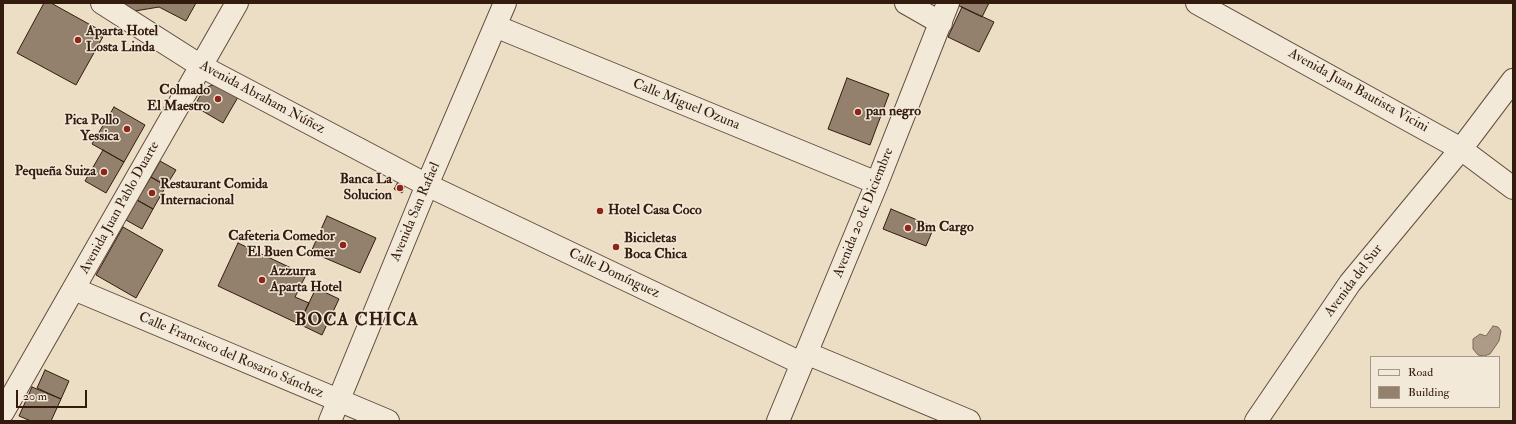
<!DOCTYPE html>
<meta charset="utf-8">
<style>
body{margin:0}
#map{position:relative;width:1516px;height:424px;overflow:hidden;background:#ecddc5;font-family:"IM FELL Double Pica",serif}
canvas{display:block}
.frame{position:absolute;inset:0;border:4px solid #331c0e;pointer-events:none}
.legend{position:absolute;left:1370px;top:356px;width:130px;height:52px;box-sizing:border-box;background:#f3e9d9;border:1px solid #a69788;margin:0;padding:5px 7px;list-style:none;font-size:12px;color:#331c0e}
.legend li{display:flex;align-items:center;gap:8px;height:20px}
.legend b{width:20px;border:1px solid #a69788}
.scale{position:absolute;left:16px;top:390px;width:71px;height:18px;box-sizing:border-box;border:2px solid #331c0e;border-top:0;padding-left:5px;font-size:12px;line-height:14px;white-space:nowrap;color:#331c0e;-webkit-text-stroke:3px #f3e9d9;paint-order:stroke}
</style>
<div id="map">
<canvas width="1516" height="424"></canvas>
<div class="frame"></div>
<ul class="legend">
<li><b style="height:5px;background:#f3e9d9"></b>Road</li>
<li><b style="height:11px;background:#93806d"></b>Building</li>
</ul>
<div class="scale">20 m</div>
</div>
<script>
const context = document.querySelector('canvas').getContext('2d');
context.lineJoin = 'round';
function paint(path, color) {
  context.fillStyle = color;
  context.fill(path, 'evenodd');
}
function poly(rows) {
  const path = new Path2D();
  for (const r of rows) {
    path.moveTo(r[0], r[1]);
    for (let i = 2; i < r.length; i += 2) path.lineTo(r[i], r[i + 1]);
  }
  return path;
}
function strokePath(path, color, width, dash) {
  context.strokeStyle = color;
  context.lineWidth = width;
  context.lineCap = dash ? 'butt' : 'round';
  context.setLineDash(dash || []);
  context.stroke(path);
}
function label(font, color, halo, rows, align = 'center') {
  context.font = font + ' "IM FELL Double Pica",serif';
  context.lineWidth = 3;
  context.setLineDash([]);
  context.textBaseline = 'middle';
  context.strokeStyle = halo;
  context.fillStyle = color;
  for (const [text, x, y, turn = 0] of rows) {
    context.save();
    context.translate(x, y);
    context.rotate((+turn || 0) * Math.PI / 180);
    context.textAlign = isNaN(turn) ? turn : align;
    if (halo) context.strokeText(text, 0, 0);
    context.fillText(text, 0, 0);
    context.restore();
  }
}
const water = poly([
 [1493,326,1498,327,1501,331,1499,341,1490,354,1484,356,1478,355,1473,349,1473,339,1480,334,1486,336,1493,326]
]);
const building = poly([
 [44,3,51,3,105,33,76,85,17,53,44,3],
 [114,3,196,3,186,21,159,7,129,12,114,3],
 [953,3,989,3,982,17,953,3],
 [962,7,994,22,979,52,948,37,962,7],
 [847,78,889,94,870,145,828,129,847,78],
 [225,84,241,92,223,123,194,106,205,88,212,85,225,84],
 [114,107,145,125,124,162,92,144,114,107],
 [103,150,124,162,106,193,85,181,103,150],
 [160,161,176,170,166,186,151,177,160,161],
 [151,177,166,186,153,209,137,200,151,177],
 [398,182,405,186,402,193,394,189,398,182],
 [137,200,153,209,142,229,126,220,137,200],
 [891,209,934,227,926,246,883,229,891,209],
 [327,216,376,238,360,273,311,252,327,216],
 [123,227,163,250,136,298,96,275,123,227],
 [238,243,306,275,295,297,309,303,299,324,218,286,238,243],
 [316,288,339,299,322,335,299,324,316,288],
 [45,370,69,381,61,399,37,388,45,370],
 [32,387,61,399,51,421,31,421,19,416,32,387]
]);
const minor = poly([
 [102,3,201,66,427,185,801,363],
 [906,3,941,23],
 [1197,3,1461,149,1513,188],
 [495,26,877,183],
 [74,289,388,421],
 [806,353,969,421],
 [3,412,237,3],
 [330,421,427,185,505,3],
 [778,421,877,183,948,3],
 [1256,421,1350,283,1461,149,1513,80]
]);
const markers = [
 [78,40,4,"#8f2418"],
 [218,99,4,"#8f2418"],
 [858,112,4,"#8f2418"],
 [127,129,4,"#8f2418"],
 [104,172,4,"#8f2418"],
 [400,188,4,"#8f2418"],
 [152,193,4,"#8f2418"],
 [600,211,4,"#8f2418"],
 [908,228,4,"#8f2418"],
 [343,245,4,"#8f2418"],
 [616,247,4,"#8f2418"],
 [262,280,4,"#8f2418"]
];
const poiNames = [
 ["Aparta Hotel",86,32],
 ["Losta Linda",86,48],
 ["Colmado",210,91,"right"],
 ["El Maestro",210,107,"right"],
 ["pan negro",866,112],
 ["Pica Pollo",119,121,"right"],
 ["Yessica",119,137,"right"],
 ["Pequeña Suiza",96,172,"right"],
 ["Banca La",392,180,"right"],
 ["Solucion",392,196,"right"],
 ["Restaurant Comida",160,185],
 ["Internacional",160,201],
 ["Hotel Casa Coco",608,211],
 ["Bm Cargo",916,228],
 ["Cafeteria Comedor",335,237,"right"],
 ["El Buen Comer",335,253,"right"],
 ["Bicicletas",624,239],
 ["Boca Chica",624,255],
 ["Azzurra",270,272],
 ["Aparta Hotel",270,288]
];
const streetNames = [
 ["Avenida Juan Bautista Vicini",1358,91,29],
 ["Avenida Abraham Núñez",262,98,28],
 ["Calle Miguel Ozuna",686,105,22],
 ["Avenida Juan Pablo Duarte",120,208,-61],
 ["Avenida San Rafael",416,212,-67],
 ["Avenida 20 de Diciembre",864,213,-68],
 ["Calle Domínguez",614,274,25],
 ["Avenida del Sur",1354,281,-53],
 ["Calle Francisco del Rosario Sánchez",231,356,23]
];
const districtNames = [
 ["BOCA CHICA",357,321]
];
paint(water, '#ad9b87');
strokePath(water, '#7c6857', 1);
paint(building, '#93806d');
strokePath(building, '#331c0e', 1);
strokePath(minor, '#614c3c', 24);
strokePath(minor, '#f3e9d9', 22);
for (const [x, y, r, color] of markers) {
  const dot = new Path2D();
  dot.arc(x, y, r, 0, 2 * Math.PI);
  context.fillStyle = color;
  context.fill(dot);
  strokePath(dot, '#f3e9d9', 1.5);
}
label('bold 14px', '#331c0e', '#f3e9d9', poiNames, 'left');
label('14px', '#331c0e', '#f3e9d9', streetNames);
context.letterSpacing = '1px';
label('bold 18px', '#331c0e', '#f3e9d9', districtNames);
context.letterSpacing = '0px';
</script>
